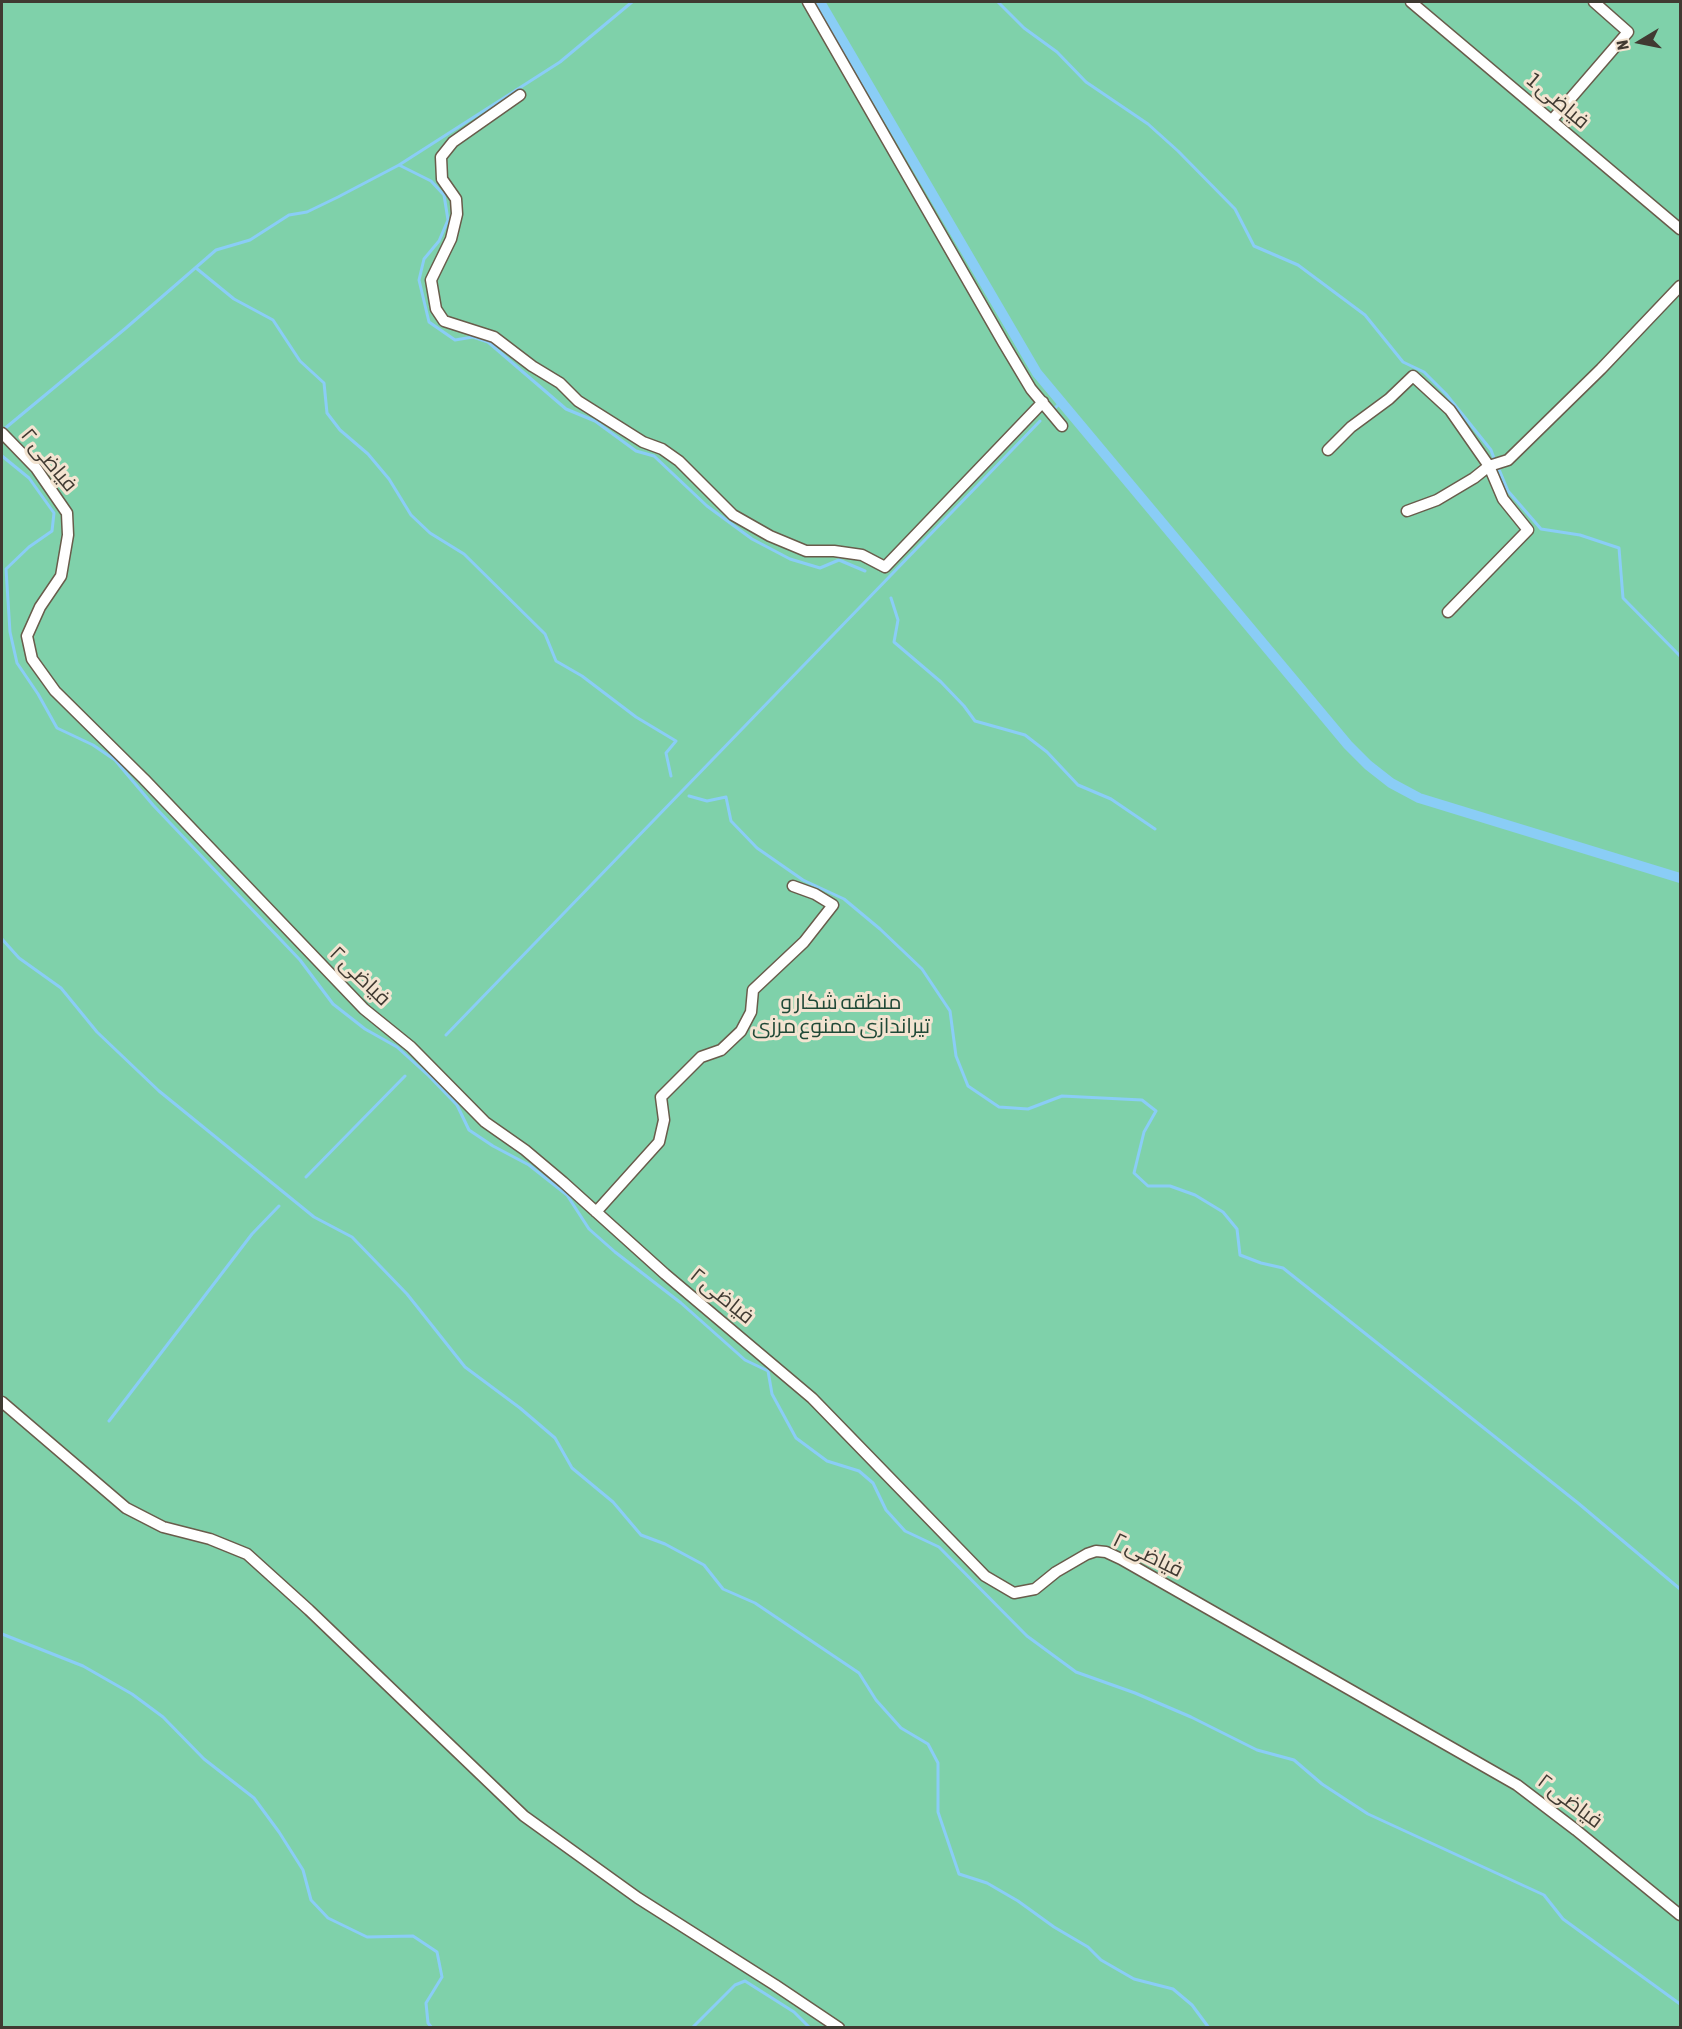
<!DOCTYPE html>
<meta charset="utf-8">
<style>
body{margin:0}
#map{position:relative;width:1682px;height:2029px;overflow:hidden;background:#f3e4d1;font-family:"Asap Condensed",sans-serif}
canvas{display:block}
.frame{position:absolute;inset:0;border:3px solid #403a32;pointer-events:none}
.north{position:absolute;left:1610px;top:12px;width:60px;height:60px;-webkit-text-stroke:4px #f3e4d1;paint-order:stroke;rotate:260deg;font-size:16px;font-weight:700;line-height:24px;text-align:center;color:#403a32}
.north::after{content:'';display:block;margin:auto;width:21px;height:27px;background:#403a32;clip-path:polygon(50% 0,100% 100%,50% 72%,0 100%)}
</style>
<div id="map">
<canvas width="1682" height="2029"></canvas>
<div class="frame"></div>
<div class="north">N</div>
</div>
<script>
const context = document.querySelector('canvas').getContext('2d');
context.lineJoin = 'round';
function paint(path, color) {
  context.fillStyle = color;
  context.fill(path, 'evenodd');
}
function poly(rows) {
  const path = new Path2D();
  for (const r of rows) {
    path.moveTo(r[0], r[1]);
    for (let i = 2; i < r.length; i += 2) path.lineTo(r[i], r[i + 1]);
  }
  return path;
}
function strokePath(path, color, width, dash) {
  context.strokeStyle = color;
  context.lineWidth = width;
  context.lineCap = dash ? 'butt' : 'round';
  context.setLineDash(dash || []);
  context.stroke(path);
}
function label(font, color, halo, rows, align = 'center') {
  context.font = font + ' "Asap Condensed",Cairo,sans-serif';
  context.lineWidth = 6;
  context.setLineDash([]);
  context.textBaseline = 'middle';
  context.strokeStyle = halo;
  context.fillStyle = color;
  for (const [text, x, y, turn = 0] of rows) {
    context.save();
    context.translate(x, y);
    context.rotate((+turn || 0) * Math.PI / 180);
    context.textAlign = isNaN(turn) ? turn : align;
    if (halo) context.strokeText(text, 0, 0);
    context.fillText(text, 0, 0);
    context.restore();
  }
}
const green = poly([
 [2,2,1680,2,1680,2027,2,2027]
]);
const stream = poly([
 [998,2,1024,28,1057,52,1086,82,1148,124,1178,151,1235,209,1254,246,1298,265,1365,315,1403,362,1424,372,1446,394,1491,450,1495,461],
 [399,165,431,181,444,195,448,220,439,241,424,259,419,280,429,322,455,340,473,337,488,342,566,409,595,421,636,451,654,456,707,506,752,539,790,559,820,568,839,560,865,571],
 [196,268,234,299,273,320,300,361,324,383,327,413,340,430,368,454,389,479,411,515,430,533,464,554,545,634,556,661,582,676,636,717,676,741,666,753,671,776],
 [1054,409,1060,403],
 [3,430,126,328,216,250,250,240,289,215,307,212,338,197,399,165,560,62,632,2],
 [2,456,29,478,54,513,52,531,29,547,6,569,10,632,17,663,38,694,57,728,93,745,115,760,153,805,300,960,333,1004,365,1029,397,1047,429,1076,457,1105,469,1130,493,1146,529,1165,567,1195,589,1229,615,1252,681,1303,745,1360,768,1371,772,1394,796,1438,827,1461,859,1471,873,1483,886,1510,905,1531,939,1547,1027,1636,1076,1672,1135,1693,1191,1717,1257,1750,1294,1760,1322,1784,1368,1814,1544,1895,1563,1919,1680,2004],
 [1498,467,1508,491,1541,529,1580,535,1619,548,1623,598,1680,656],
 [891,598,898,620,894,642,941,682,964,706,975,721,1025,735,1047,752,1078,785,1111,799,1155,829],
 [689,796,707,801,726,797,731,821,757,848,803,880,844,899,880,929,922,969,950,1011,956,1056,968,1086,999,1107,1028,1109,1062,1096,1142,1100,1156,1111,1144,1132,1134,1173,1148,1186,1170,1186,1195,1195,1223,1212,1237,1229,1240,1255,1261,1263,1283,1268,1578,1503,1680,1589],
 [2,939,19,958,61,988,97,1032,159,1091,314,1217,352,1237,407,1294,465,1367,520,1408,555,1438,572,1468,613,1502,641,1535,665,1544,704,1565,723,1589,755,1603,859,1673,876,1700,901,1728,928,1744,938,1763,938,1812,959,1874,987,1883,1018,1901,1054,1927,1088,1947,1101,1960,1134,1979,1173,1989,1192,2005,1209,2028],
 [446,1035,1040,421],
 [306,1177,405,1076],
 [109,1421,252,1234,279,1206],
 [2,1634,83,1666,132,1694,163,1717,204,1759,254,1798,279,1832,303,1870,311,1900,328,1918,367,1937,413,1936,437,1952,442,1977,426,2003,428,2023,432,2028],
 [692,2028,735,1985,745,1981,794,2012,810,2028]
]);
const canal = poly([
 [820,2,1037,373,1348,745,1368,765,1391,783,1419,798,1680,878]
]);
const street = poly([
 [808,2,1003,342,1031,389,1062,426],
 [1411,2,1680,229],
 [520,95,453,142,441,157,442,179,456,199,457,214,451,239,431,280,436,309,444,321,494,337,532,366,560,383,578,401,643,442,662,449,679,461,733,515,770,536,806,551,834,551,862,555,885,567,1043,402],
 [1552,120,1628,32,1594,2],
 [2,433,36,468,67,513,68,535,61,576,40,607,27,636,32,659,55,691,144,779,364,1009,411,1047,485,1122,525,1150,563,1182,665,1274,812,1398,985,1576,1014,1593,1035,1589,1056,1572,1087,1554,1096,1551,1106,1552,1121,1559,1517,1785,1576,1830,1680,1915],
 [1328,450,1351,427,1389,399,1413,376,1450,410,1489,466,1503,499,1528,530,1448,612],
 [1407,511,1437,500,1474,478,1489,466,1508,460,1601,369,1680,286],
 [596,1212,659,1142,664,1120,661,1097,701,1057,721,1050,741,1031,751,1012,753,990,804,942,833,905,815,894,793,886],
 [2,1402,126,1508,163,1527,210,1539,247,1554,309,1610,524,1816,638,1898,775,1985,839,2028]
]);
const streetNames = [
 ["فیاضی 1",1558,101,40],
 ["فیاضی ۲",49,460,50],
 ["فیاضی ۲",360,976,44],
 ["فیاضی ۲",722,1296,39],
 ["فیاضی ۲",1148,1555,26],
 ["فیاضی ۲",1570,1801,37]
];
const parkNames = [
 ["منطقه شکار و",841,1002],
 ["تیراندازی ممنوع مرزی",841,1026]
];
paint(green, '#7fd1aa');
strokePath(stream, '#8acdf6', 3);
strokePath(canal, '#8acdf6', 10);
strokePath(street, '#695c4b', 13);
strokePath(street, '#fff', 10);
label('21px', '#403a32', '#f3e4d1', streetNames);
label('21px', '#204937', '#f3e4d1', parkNames);
</script>
